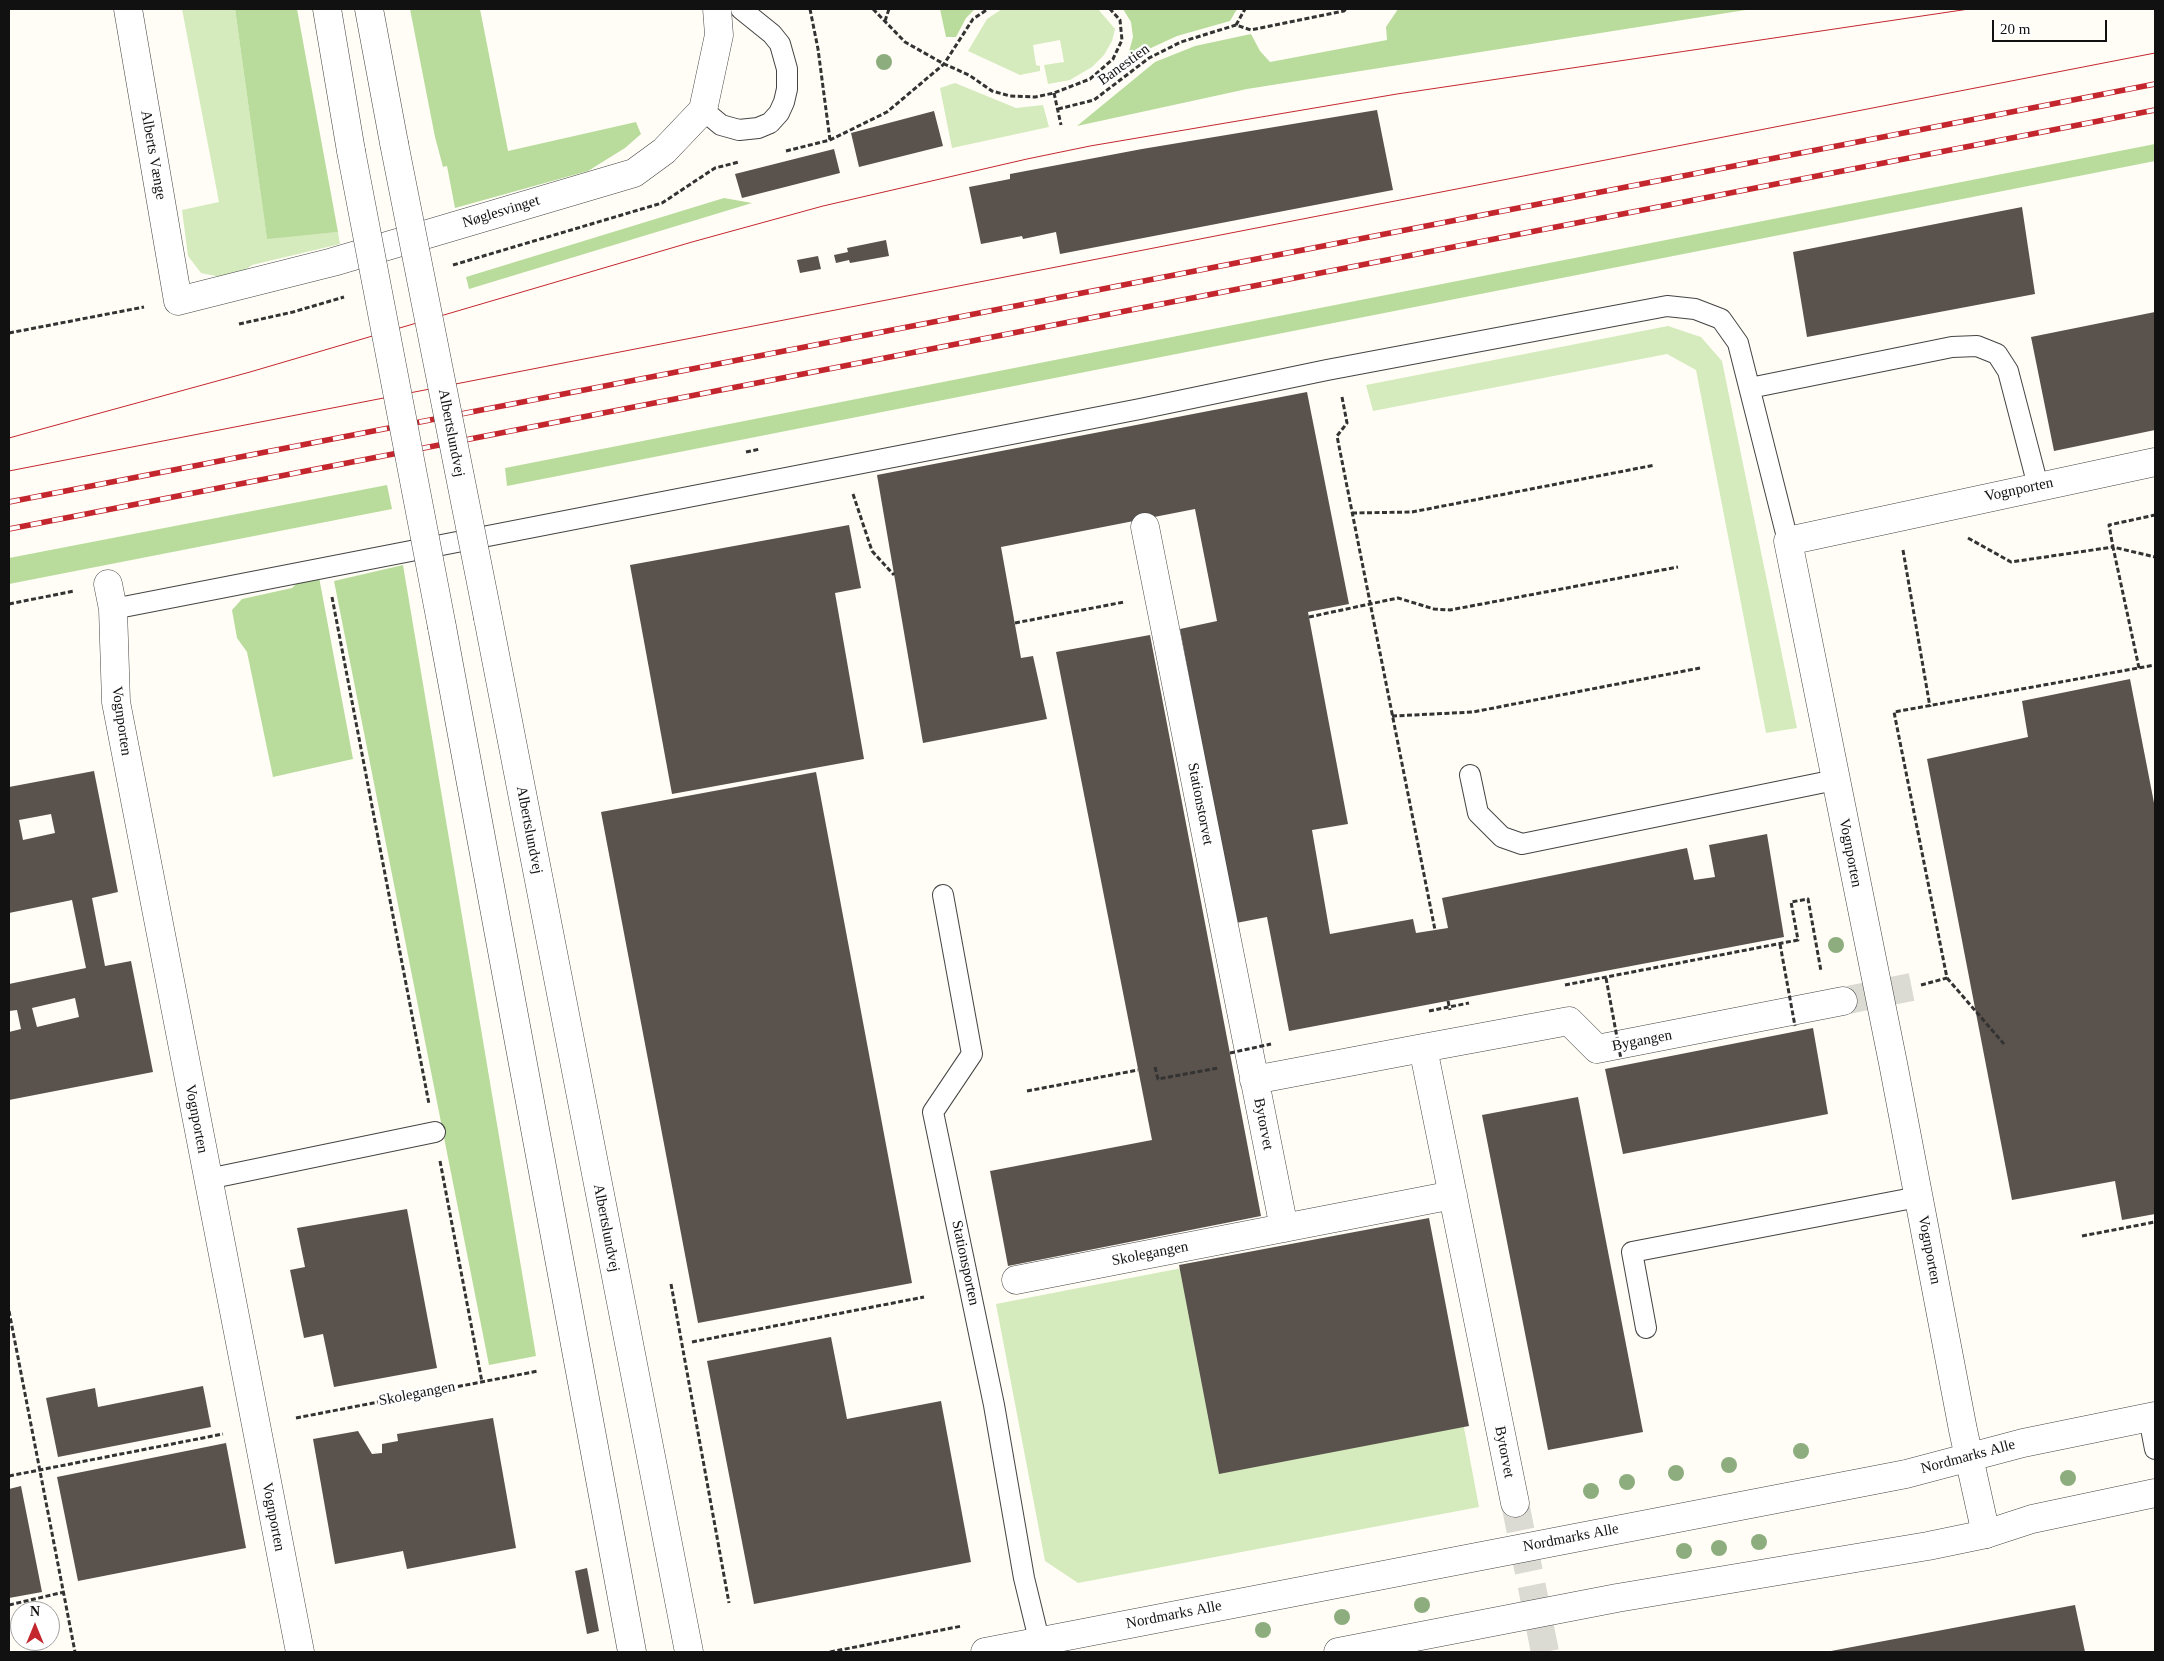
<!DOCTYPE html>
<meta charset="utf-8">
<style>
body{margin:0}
#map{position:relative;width:2164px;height:1661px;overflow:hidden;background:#fffdf5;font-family:"Times New Roman",serif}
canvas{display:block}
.frame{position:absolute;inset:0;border:10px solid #111;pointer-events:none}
.north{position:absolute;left:10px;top:1601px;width:50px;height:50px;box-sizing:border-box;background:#fff;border:1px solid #a0a0a0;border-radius:50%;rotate:0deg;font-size:14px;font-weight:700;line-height:20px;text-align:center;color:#111}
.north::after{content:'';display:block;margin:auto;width:18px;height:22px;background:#c4262e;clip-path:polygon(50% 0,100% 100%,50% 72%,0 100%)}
.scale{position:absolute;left:1992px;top:20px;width:115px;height:22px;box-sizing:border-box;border:2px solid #111;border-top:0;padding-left:6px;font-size:15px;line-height:18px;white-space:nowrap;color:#111;-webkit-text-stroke:4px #fff;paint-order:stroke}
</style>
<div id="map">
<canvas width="2164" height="1661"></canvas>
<div class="frame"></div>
<div class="north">N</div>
<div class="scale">20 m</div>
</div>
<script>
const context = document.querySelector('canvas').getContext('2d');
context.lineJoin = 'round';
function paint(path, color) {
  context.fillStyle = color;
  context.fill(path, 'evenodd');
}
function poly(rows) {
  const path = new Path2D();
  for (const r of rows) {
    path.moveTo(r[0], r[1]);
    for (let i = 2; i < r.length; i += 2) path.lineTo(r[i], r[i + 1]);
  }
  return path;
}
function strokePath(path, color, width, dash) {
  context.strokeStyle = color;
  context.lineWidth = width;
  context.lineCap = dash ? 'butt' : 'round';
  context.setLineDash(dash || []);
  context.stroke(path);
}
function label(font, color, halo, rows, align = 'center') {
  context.font = font + ' "Times New Roman",serif';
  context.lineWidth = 5;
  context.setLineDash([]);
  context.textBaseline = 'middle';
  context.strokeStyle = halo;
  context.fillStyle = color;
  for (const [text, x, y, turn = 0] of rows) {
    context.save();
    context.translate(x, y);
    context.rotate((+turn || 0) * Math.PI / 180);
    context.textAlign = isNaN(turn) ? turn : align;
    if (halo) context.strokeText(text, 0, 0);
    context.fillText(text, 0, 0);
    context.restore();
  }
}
const green = poly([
 [182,9,235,9,267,238,338,232,340,244,252,265,239,274,221,277,201,273,188,256,182,210,219,202],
 [1002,9,1098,9,1115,29,1112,41,1104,55,1092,67,1070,80,1048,84,1044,65,1064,62,1060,40,1033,45,1036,65,1040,66,1040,71,1020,75,968,51,987,19],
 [955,83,1016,108,1043,105,1049,127,952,148,940,88],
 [1668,326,1701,337,1722,361,1797,728,1766,733,1696,370,1667,354,1373,411,1366,385],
 [1425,1221,1479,1507,1078,1583,1045,1561,996,1304]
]);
const forest = poly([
 [235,9,297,9,338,232,267,239],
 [410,9,480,9,508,151,636,122,641,134,625,148,588,171,455,208,447,166,443,167,435,137],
 [940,9,975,9,966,18,956,37,946,37],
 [1123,9,1237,9,1230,21,1177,36,1151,48,1130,63,1127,59,1133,37,1131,22],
 [1398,9,1752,9,1247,89,1077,126,1155,62,1195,46,1251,34,1260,51,1270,62,1387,40,1386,27],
 [2155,144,2155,161,507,486,505,468],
 [724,198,752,203,469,289,466,277],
 [387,485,392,509,9,584,9,558],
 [403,565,536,1356,489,1365,334,581],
 [319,577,353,759,273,777,247,652,237,638,232,610,242,599,292,588,301,579]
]);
const building = poly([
 [1377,110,1393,190,1060,254,1056,232,1023,239,1022,236,981,244,969,187,1010,179,1010,174,1142,149],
 [934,111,943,146,859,167,851,133],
 [834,149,840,173,742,198,735,174],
 [2022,207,2035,294,1807,337,1793,252],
 [886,240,889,256,850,263,849,260,836,263,834,255,848,252,847,248],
 [818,256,821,269,800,273,797,260],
 [2155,312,2155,430,2054,451,2031,337],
 [1307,392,1349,604,1308,612,1348,824,1312,830,1330,934,1413,919,1416,933,1448,928,1442,898,1687,848,1694,880,1715,877,1709,845,1767,834,1784,937,1289,1031,1267,917,1236,923,1180,629,1217,621,1195,509,1001,547,1021,658,1033,656,1047,719,923,743,877,475],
 [849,525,861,588,835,593,864,759,672,794,630,565],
 [1150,635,1261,1216,1008,1266,990,1171,1152,1140,1056,652],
 [2130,679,2155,808,2155,1214,2122,1220,2115,1181,2012,1200,1927,759,2028,737,2022,701],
 [94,771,118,892,92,898,105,966,131,961,153,1072,9,1100,9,1032,21,1029,17,1010,9,1011,9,984,86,968,72,900,9,913,9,787],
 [51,814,55,833,23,840,19,820],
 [75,998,79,1017,37,1027,32,1008],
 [816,772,912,1283,698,1323,601,812],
 [1813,1028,1828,1114,1623,1154,1605,1069],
 [1578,1097,1643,1432,1548,1450,1482,1115],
 [407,1209,437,1368,334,1387,323,1334,304,1338,290,1270,305,1267,297,1228],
 [1429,1218,1469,1426,1219,1474,1179,1265],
 [831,1337,847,1419,941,1401,971,1562,754,1604,707,1361],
 [203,1386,211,1427,58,1457,46,1398,95,1388,98,1407],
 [493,1418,516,1548,407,1569,403,1551,335,1564,313,1439,358,1431,372,1454,382,1453,382,1444,398,1441,397,1434],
 [226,1443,246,1548,78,1581,57,1477],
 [21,1486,42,1592,9,1598,9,1489],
 [587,1568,599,1631,587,1634,575,1571],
 [2075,1605,2085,1652,1831,1652,1831,1651]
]);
const pedestrianTunnel = poly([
 [1843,1001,1921,985],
 [1515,1503,1545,1652]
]);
const path = poly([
 [810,9,818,49,830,140],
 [873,9,905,42,944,64,969,75,992,91,1010,96,1035,97,1054,93,1090,79,1113,59,1122,40,1120,20,1110,9],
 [885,21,889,9],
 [1236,25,1245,9],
 [1054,93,1061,125],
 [1058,109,1094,100,1149,58,1181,42,1236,25,1251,30,1344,11,1346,9],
 [786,151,830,140,887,112,944,64,973,19,988,9],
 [453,265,662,203,715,168,739,162],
 [239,324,293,312,344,297],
 [9,333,144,307],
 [1342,397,1347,423,1337,436,1435,930],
 [746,452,760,449],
 [853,494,872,551,894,575],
 [1352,513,1412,512,1655,465],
 [1968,538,2011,562,2113,547,2109,525,2155,515],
 [1903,550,1930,707],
 [332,597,429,1104],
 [9,604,74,591],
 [1309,617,1398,598,1434,609,1450,610,1678,567],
 [1015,623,1124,602],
 [2139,668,2113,547,2155,557],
 [1392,716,1473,712,1700,668],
 [1947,978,2004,1044],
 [1565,985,1798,940,1791,902,1808,899,1821,971],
 [1921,985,1947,978,1894,712,2155,665],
 [1448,1001,1450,1010],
 [1155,1067,1158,1079,1218,1068],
 [1027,1091,1138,1070],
 [440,1161,482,1382],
 [2082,1236,2155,1222],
 [671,1284,729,1603],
 [9,1311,75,1652],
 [692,1342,924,1297],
 [296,1418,538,1371],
 [9,1476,223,1434],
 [9,1605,64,1592],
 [830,1652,962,1626]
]);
const service = poly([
 [703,110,721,125,739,130,758,128,770,123,779,113,784,102,787,89,787,69,780,44,772,34,741,9],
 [1750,388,1952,347,1977,346,1997,354,2008,371,2038,486],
 [113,609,1140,409,1327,370,1667,306,1695,309,1721,319,1738,343,1788,541],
 [1470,775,1478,813,1502,837,1522,844,1835,780],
 [943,895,972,1054,933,1112,994,1405,1024,1578,1042,1652],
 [208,1179,435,1132],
 [1646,1328,1632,1252,1918,1197],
 [2149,1418,2155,1449]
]);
const pedestrian = poly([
 [1145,527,1284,1228],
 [1423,1048,1569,1021,1597,1049,1843,1001],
 [1254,1080,1423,1048,1515,1503],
 [1016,1280,1453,1195]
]);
const minor = poly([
 [128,9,178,301,333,262,634,173,664,151,703,110,719,35,717,9],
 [108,584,113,609,116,702,300,1652],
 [1986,1534,1963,1430,1893,1063,1788,541,2155,462]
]);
const tertiary = poly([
 [327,9,351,151],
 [369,9,394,143],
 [488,618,689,1652],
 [442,627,632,1652],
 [985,1652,1906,1474,2023,1443,2155,1416],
 [1338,1652,1617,1598,1928,1546,1986,1534,2032,1519,2155,1493]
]);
const tram = poly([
 [9,438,250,372,692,242,823,206,1027,159,1090,146,1397,94,1969,9],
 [9,471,2155,53]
]);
const rail = poly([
 [9,502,2155,84],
 [9,529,2155,110]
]);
const pathBridge = poly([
 [1780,944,1795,1026],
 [1606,978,1621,1059],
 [1429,1011,1469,1003],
 [1230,1053,1271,1044]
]);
const tertiaryBridge = poly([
 [394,143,488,618],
 [351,151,442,627]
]);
const trees = [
 [884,62],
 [1836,945],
 [1801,1451],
 [1729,1465],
 [1676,1473],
 [2068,1478],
 [1627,1482],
 [1591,1491],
 [1759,1542],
 [1719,1548],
 [1684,1551],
 [1422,1605],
 [1342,1617],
 [1263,1630]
];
const streetNames = [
 ["Banestien",1124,65,-36],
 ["Alberts Vænge",153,155,80],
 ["Nøglesvinget",501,212,-17],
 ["Albertslundvej",451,433,79],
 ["Vognporten",2019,490,-12],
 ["Vognporten",121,721,82],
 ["Stationstorvet",1200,804,79],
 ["Albertslundvej",529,830,79],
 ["Vognporten",1850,853,79],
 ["Bygangen",1642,1041,-11],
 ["Vognporten",196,1119,79],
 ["Bytorvet",1263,1124,79],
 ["Albertslundvej",606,1228,79],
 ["Vognporten",1929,1250,79],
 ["Skolegangen",1150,1254,-11],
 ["Stationsporten",965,1263,78],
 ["Skolegangen",417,1394,-11],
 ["Bytorvet",1504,1452,79],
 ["Nordmarks Alle",1968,1457,-15],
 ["Vognporten",273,1517,79],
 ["Nordmarks Alle",1571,1538,-11],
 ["Nordmarks Alle",1174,1615,-11]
];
paint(green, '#d5ebbd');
paint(forest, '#b9dc9c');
paint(building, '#5a524d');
strokePath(pedestrianTunnel, '#dbdad3', 28, [28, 14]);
strokePath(service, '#444', 22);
strokePath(pedestrian, '#444', 29);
strokePath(minor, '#444', 29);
strokePath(tertiary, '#444', 29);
strokePath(path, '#333', 3, [5, 2.5]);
strokePath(service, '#fff', 20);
strokePath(pedestrian, '#fff', 28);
strokePath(minor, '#fff', 28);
strokePath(tertiary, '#fff', 28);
strokePath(tram, '#c4262e', 1);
strokePath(rail, '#c4262e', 5.5);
strokePath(rail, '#fff', 4, [11]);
strokePath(tertiaryBridge, '#444', 29, []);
strokePath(pathBridge, '#333', 3, [5, 2.5]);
strokePath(tertiaryBridge, '#fff', 28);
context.fillStyle = '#8dad7f';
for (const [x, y] of trees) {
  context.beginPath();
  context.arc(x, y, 8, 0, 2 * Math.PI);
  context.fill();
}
label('15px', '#111', '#fff', streetNames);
</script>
